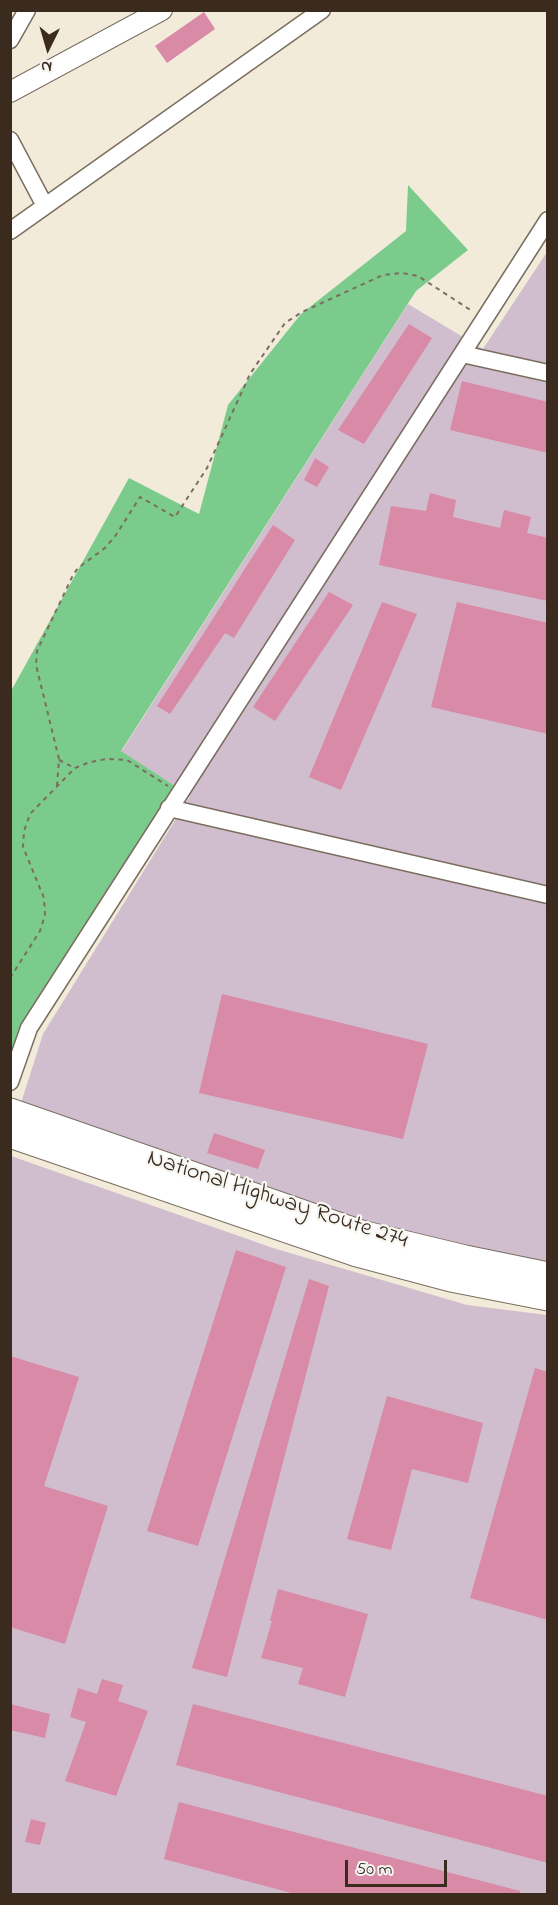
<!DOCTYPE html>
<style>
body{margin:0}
#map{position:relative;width:558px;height:1905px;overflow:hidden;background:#f2ebda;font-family:"Indie Flower",sans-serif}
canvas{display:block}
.frame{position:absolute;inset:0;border:12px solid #3b2a1e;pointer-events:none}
.north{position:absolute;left:18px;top:18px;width:60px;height:60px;-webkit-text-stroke:4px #f6f6f2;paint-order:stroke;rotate:185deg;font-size:16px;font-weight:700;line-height:24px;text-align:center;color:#3b2a1e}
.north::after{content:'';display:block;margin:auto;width:21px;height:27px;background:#3b2a1e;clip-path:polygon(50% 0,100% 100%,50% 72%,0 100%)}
.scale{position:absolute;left:345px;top:1860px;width:102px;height:27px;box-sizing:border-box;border:3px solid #3b2a1e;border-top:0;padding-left:8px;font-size:18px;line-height:21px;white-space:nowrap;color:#3b2a1e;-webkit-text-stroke:4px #f6f6f2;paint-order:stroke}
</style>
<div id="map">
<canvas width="558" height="1905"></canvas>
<div class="frame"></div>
<div class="north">N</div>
<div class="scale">50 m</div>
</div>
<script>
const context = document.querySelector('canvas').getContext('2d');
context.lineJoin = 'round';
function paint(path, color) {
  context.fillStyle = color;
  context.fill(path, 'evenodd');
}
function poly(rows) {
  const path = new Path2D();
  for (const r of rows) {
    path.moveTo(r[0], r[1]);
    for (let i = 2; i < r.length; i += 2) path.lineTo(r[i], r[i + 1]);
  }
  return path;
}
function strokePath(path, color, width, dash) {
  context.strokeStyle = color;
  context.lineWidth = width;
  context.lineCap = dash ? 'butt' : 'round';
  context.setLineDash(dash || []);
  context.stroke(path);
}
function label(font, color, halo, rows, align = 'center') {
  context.font = font + ' "Indie Flower",sans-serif';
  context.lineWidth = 4.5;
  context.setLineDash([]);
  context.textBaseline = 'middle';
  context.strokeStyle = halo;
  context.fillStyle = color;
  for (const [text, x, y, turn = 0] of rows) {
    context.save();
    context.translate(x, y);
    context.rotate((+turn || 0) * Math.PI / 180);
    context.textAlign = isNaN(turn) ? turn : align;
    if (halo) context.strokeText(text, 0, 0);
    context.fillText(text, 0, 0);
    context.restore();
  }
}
const industrial = poly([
 [547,252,547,1264,457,1246,361,1220,21,1103,43,1034,190,796,121,752,408,304,483,349],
 [11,1156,273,1248,467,1305,547,1315,547,1894,11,1894]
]);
const green = poly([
 [408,185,468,250,416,291,121,751,181,790,29,1028,11,1082,11,691,129,478,199,514,228,405,301,314,406,231]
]);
const building = poly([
 [204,12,215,29,167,63,155,46],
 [409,324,432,338,364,444,338,430],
 [462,381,548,402,548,453,450,430],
 [315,458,329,467,317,487,304,480],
 [430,493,456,500,453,517,500,528,504,510,531,517,527,533,548,538,548,601,379,565,391,506,426,511],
 [273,525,295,540,234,638,225,633,170,714,157,706],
 [329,592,353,605,275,721,253,707],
 [382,602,417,614,341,790,309,777],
 [457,602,548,623,548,734,431,707],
 [222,994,428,1044,403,1139,199,1093],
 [214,1133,265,1150,258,1169,207,1153],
 [236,1250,286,1267,198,1546,147,1531],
 [309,1279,329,1286,227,1677,192,1668],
 [10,1356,79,1377,44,1486,108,1506,65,1644,10,1627],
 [535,1368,548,1372,548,1620,470,1598],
 [387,1396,483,1423,468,1483,412,1469,391,1550,347,1539],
 [278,1589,368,1614,345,1697,298,1684,303,1668,261,1658,272,1621,270,1621],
 [102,1679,123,1685,118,1701,148,1711,116,1796,65,1781,86,1722,70,1717,78,1688,97,1694],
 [10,1704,50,1714,45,1738,10,1730],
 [193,1704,548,1796,548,1863,176,1765],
 [179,1802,520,1891,520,1894,295,1894,164,1859],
 [31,1819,46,1823,40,1845,25,1842]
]);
const path = poly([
 [59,760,75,768],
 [57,786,59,759,36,665,37,651,73,575,78,568,105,548,116,535,140,497,175,517,207,468,250,374,285,323,302,312,383,275,402,273,418,276,472,311],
 [10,978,40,931,45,915,44,898,23,847,24,831,30,814,75,768,90,762,107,759,127,760,168,786]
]);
const minor = poly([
 [10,40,27,10],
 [10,140,45,206],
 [10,231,322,10],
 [462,354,548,373],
 [169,808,548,895],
 [10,1082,29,1028,548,220]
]);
const tertiary = poly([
 [10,92,162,10]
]);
const trunk = poly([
 [10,1112,361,1234,465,1259,548,1276],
 [10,1134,357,1253,451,1278,548,1297]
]);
const streetNames = [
 ["National Highway Route 274",277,1201,18]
];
paint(industrial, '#d0bdce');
paint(green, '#7bcb8c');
paint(building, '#d88aa6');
strokePath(minor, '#7b6e60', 19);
strokePath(tertiary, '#7b6e60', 22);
strokePath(trunk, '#7b6e60', 29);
strokePath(path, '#7b6e60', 2, [4.5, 4.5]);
strokePath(minor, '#fff', 16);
strokePath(tertiary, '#fff', 20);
strokePath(trunk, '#fff', 27);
label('24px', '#3b2a1e', '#f6f6f2', streetNames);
</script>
